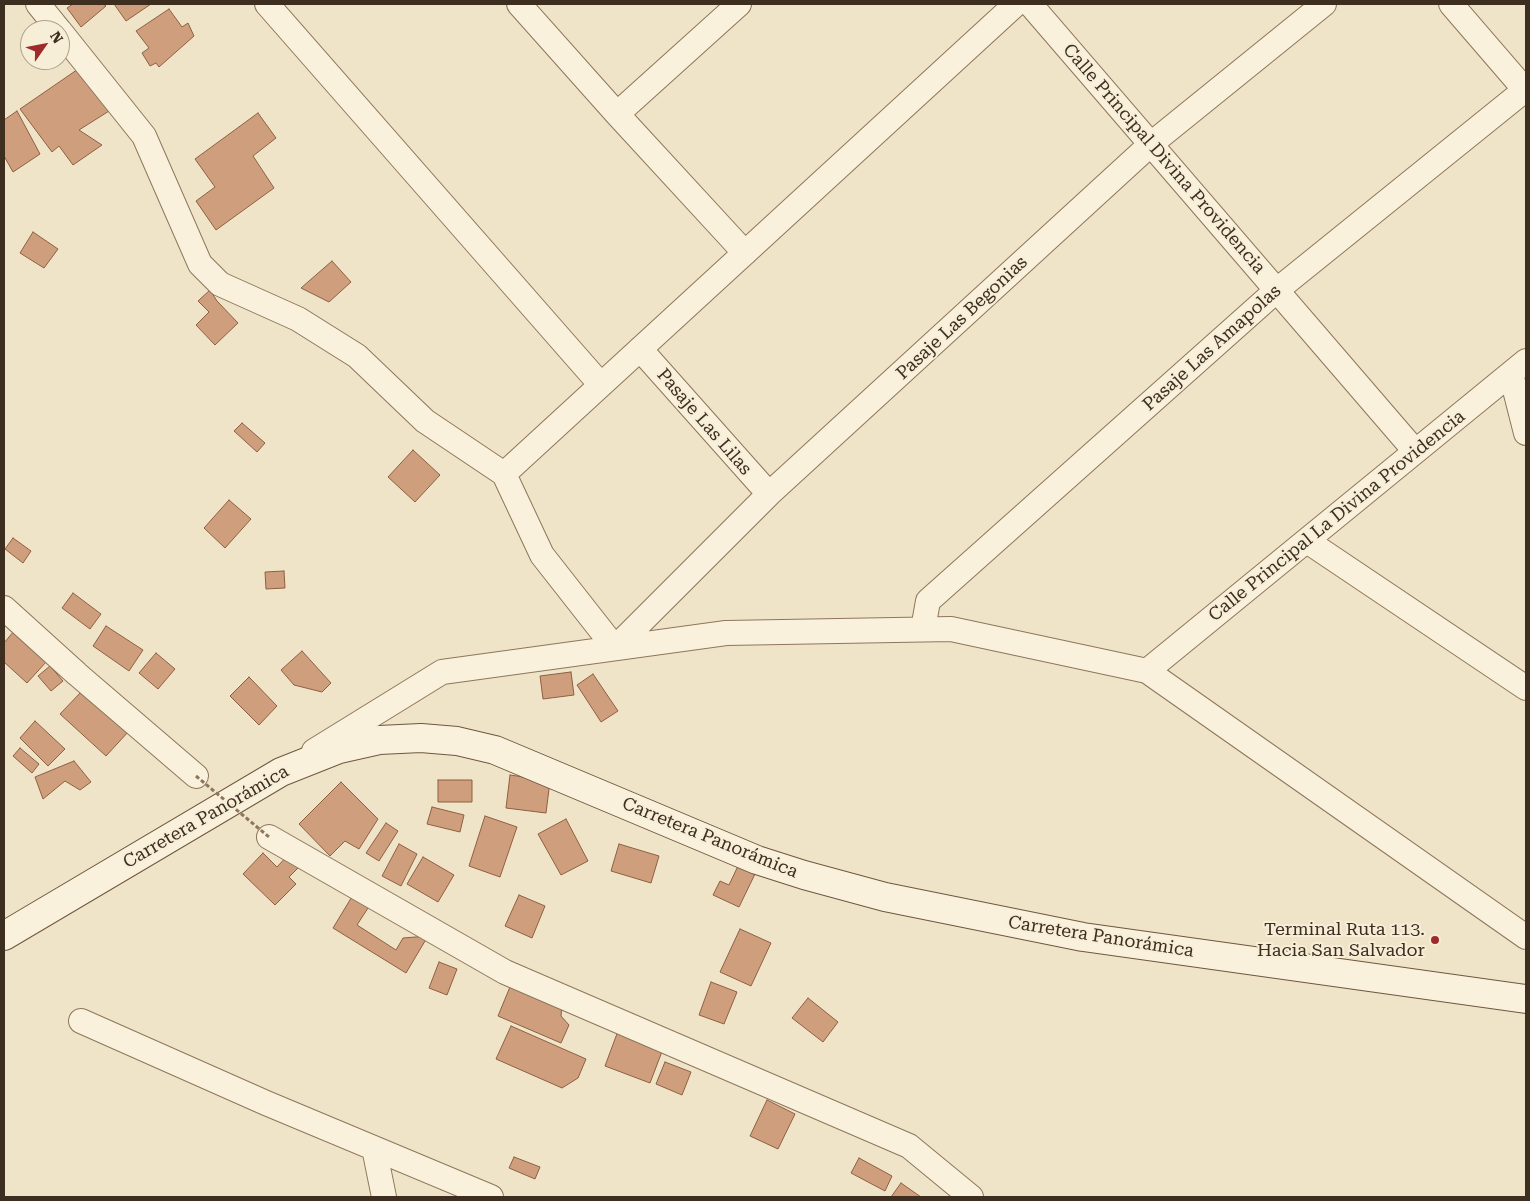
<!DOCTYPE html>
<meta charset="utf-8">
<style>
body{margin:0}
#map{position:relative;width:1530px;height:1201px;overflow:hidden;background:#f0e4c8;font-family:"Roboto Serif",serif}
canvas{display:block}
.frame{position:absolute;inset:0;border:5px solid #3d2e20;pointer-events:none}
.north{position:absolute;left:20px;top:20px;width:50px;height:50px;box-sizing:border-box;background:#f7eed8;border:1px solid #ada18e;border-radius:50%;rotate:57deg;font-size:14px;font-weight:700;line-height:20px;text-align:center;color:#3d2e20}
.north::after{content:'';display:block;margin:auto;width:18px;height:22px;background:#9e2a2b;clip-path:polygon(50% 0,100% 100%,50% 72%,0 100%)}
</style>
<div id="map">
<canvas width="1530" height="1201"></canvas>
<div class="frame"></div>
<div class="north">N</div>
</div>
<script>
const context = document.querySelector('canvas').getContext('2d');
context.lineJoin = 'round';
function paint(path, color) {
  context.fillStyle = color;
  context.fill(path, 'evenodd');
}
function poly(rows) {
  const path = new Path2D();
  for (const r of rows) {
    path.moveTo(r[0], r[1]);
    for (let i = 2; i < r.length; i += 2) path.lineTo(r[i], r[i + 1]);
  }
  return path;
}
function strokePath(path, color, width, dash) {
  context.strokeStyle = color;
  context.lineWidth = width;
  context.lineCap = dash ? 'butt' : 'round';
  context.setLineDash(dash || []);
  context.stroke(path);
}
function label(font, color, halo, rows, align = 'center') {
  context.font = font + ' "Roboto Serif",serif';
  context.lineWidth = 4;
  context.setLineDash([]);
  context.textBaseline = 'middle';
  context.strokeStyle = halo;
  context.fillStyle = color;
  for (const [text, x, y, turn = 0] of rows) {
    context.save();
    context.translate(x, y);
    context.rotate((+turn || 0) * Math.PI / 180);
    context.textAlign = isNaN(turn) ? turn : align;
    if (halo) context.strokeText(text, 0, 0);
    context.fillText(text, 0, 0);
    context.restore();
  }
}
const building = poly([
 [73,4,103,4,106,6,81,27,67,8,73,4],
 [114,4,151,4,126,21,114,4],
 [169,9,182,27,188,23,194,36,159,67,156,63,150,66,142,53,149,48,136,31,169,9],
 [84,65,117,106,79,130,102,145,73,165,59,146,52,152,20,109,84,65],
 [17,111,40,154,13,172,4,156,4,120,17,111],
 [258,113,276,138,253,156,274,188,216,230,196,201,215,187,195,159,258,113],
 [33,232,58,249,44,268,20,253,33,232],
 [332,261,351,282,329,302,301,288,332,261],
 [210,290,217,301,238,323,215,345,196,325,209,312,198,301,210,290],
 [242,423,265,443,257,452,234,431,242,423],
 [413,450,440,475,415,502,388,477,413,450],
 [229,500,251,519,225,548,204,528,229,500],
 [13,538,31,551,23,563,5,549,13,538],
 [284,571,285,588,266,589,265,572,284,571],
 [73,593,101,614,90,629,62,608,73,593],
 [106,626,143,650,129,671,93,646,106,626],
 [14,631,47,661,27,683,4,662,4,643,14,631],
 [302,651,331,683,322,692,294,685,281,670,302,651],
 [156,653,175,669,158,689,139,673,156,653],
 [50,666,63,681,51,691,38,676,50,666],
 [571,672,574,695,543,699,540,676,571,672],
 [593,674,618,711,601,722,577,685,593,674],
 [249,677,277,706,259,725,230,696,249,677],
 [83,690,129,731,106,756,60,714,83,690],
 [35,721,65,749,48,766,20,738,35,721],
 [20,748,39,764,32,773,13,756,20,748],
 [74,761,91,782,80,790,65,781,43,799,35,777,74,761],
 [510,775,550,781,546,813,506,808,510,775],
 [438,780,472,780,472,802,438,802,438,780],
 [341,782,378,819,359,849,345,841,330,856,299,824,341,782],
 [432,807,464,815,460,832,427,824,432,807],
 [485,816,517,827,500,877,469,866,485,816],
 [566,819,588,861,561,875,538,834,566,819],
 [386,823,398,831,379,861,366,853,386,823],
 [399,844,417,854,401,886,382,876,399,844],
 [619,844,659,856,651,883,611,871,619,844],
 [263,853,277,867,287,856,299,867,289,877,296,884,275,905,243,874,263,853],
 [423,857,454,875,438,902,407,884,423,857],
 [738,866,755,874,739,907,713,895,720,881,729,885,738,866],
 [353,895,370,905,357,925,396,950,403,938,428,936,406,973,333,928,353,895],
 [519,895,545,906,532,938,505,926,519,895],
 [740,929,771,943,751,986,720,972,740,929],
 [439,962,457,969,447,995,429,988,439,962],
 [512,982,562,1004,561,1016,569,1025,561,1043,498,1016,512,982],
 [711,982,737,992,724,1024,699,1015,711,982],
 [808,998,838,1022,823,1042,792,1018,808,998],
 [511,1026,586,1059,578,1078,562,1088,496,1059,511,1026],
 [618,1031,663,1049,650,1083,605,1066,618,1031],
 [665,1062,691,1072,682,1095,656,1084,665,1062],
 [767,1100,795,1114,778,1149,750,1136,767,1100],
 [514,1157,540,1167,535,1179,509,1168,514,1157],
 [859,1158,892,1176,885,1191,851,1173,859,1158],
 [901,1183,921,1197,891,1197,901,1183]
]);
const street = poly([
 [38,4,59,30],
 [267,4,601,385],
 [519,4,617,114,745,253],
 [1030,4,1415,451],
 [1451,4,1526,91],
 [60,31,144,136,200,264,220,284,298,319,357,356,425,421,504,474,542,555,615,648,769,494,1151,144,1324,4],
 [617,114,739,4],
 [640,349,769,494],
 [1511,374,1526,433],
 [504,474,1016,4],
 [1307,541,1526,688],
 [4,608,77,674,196,776],
 [923,629,928,601,1277,290,1526,89],
 [1147,671,1526,361],
 [314,751,442,672,726,633,951,629,1147,671,1526,937],
 [269,837,505,972,909,1146,971,1197],
 [81,1021,266,1103,491,1197],
 [374,1148,384,1197]
]);
const secondary = poly([
 [4,936,281,772,339,749,379,740,421,738,457,741,495,750,757,860,804,875,885,897,1083,937,1526,999]
]);
const pathBridge = poly([
 [196,776,269,837]
]);
const markers = [
 [1435,940,5,"#9e2a2b"]
];
const streetNames = [
 ["Calle Principal Divina Providencia",1164,159,49],
 ["Pasaje Las Begonias",962,318,-43],
 ["Pasaje Las Amapolas",1212,348,-42],
 ["Pasaje Las Lilas",704,422,49],
 ["Calle Principal La Divina Providencia",1337,516,-39],
 ["Carretera Panorámica",206,817,-30],
 ["Carretera Panorámica",710,838,22],
 ["Carretera Panorámica",1101,937,9]
];
const poiNames = [
 ["Terminal Ruta 113.",1425,930],
 ["Hacia San Salvador",1425,951]
];
paint(building, '#cf9f7d');
strokePath(building, '#8d5f41', 1);
strokePath(street, '#8d765c', 26);
strokePath(secondary, '#6f573f', 30);
strokePath(street, '#faf1dc', 24);
strokePath(secondary, '#faf1dc', 28);
strokePath(pathBridge, '#8d765c', 3, [4, 2.5]);
for (const [x, y, r, color] of markers) {
  const dot = new Path2D();
  dot.arc(x, y, r, 0, 2 * Math.PI);
  context.fillStyle = color;
  context.fill(dot);
  strokePath(dot, '#f7eed8', 2);
}
label('18px', '#3d2e20', '#f7eed8', streetNames);
label('18px', '#3d2e20', '#f7eed8', poiNames, 'right');
</script>
